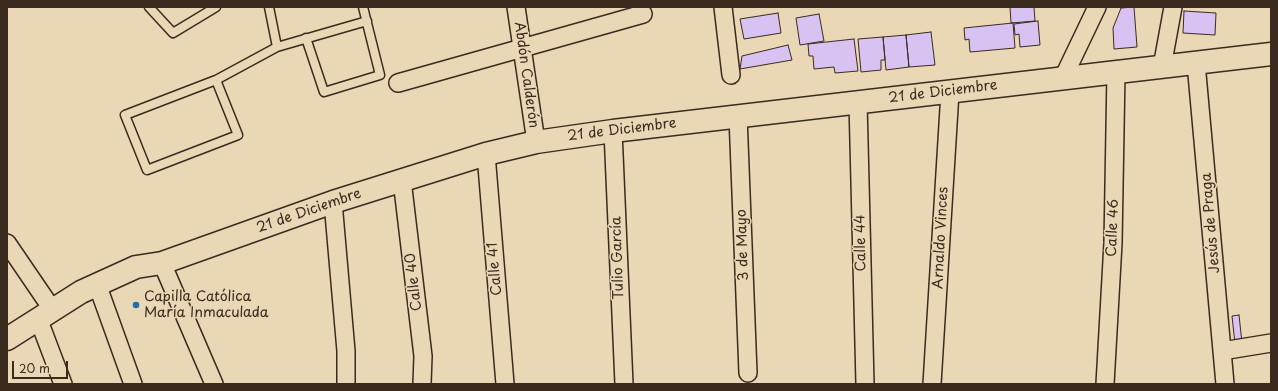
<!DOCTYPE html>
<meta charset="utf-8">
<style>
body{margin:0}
#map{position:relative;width:1278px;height:391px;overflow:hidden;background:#ead7b5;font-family:"Playpen Sans",sans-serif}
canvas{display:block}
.frame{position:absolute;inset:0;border:8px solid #3b2a1e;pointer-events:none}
.scale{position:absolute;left:12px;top:361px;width:56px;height:18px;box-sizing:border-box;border:2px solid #3b2a1e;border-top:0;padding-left:5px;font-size:12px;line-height:14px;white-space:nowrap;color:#3b2a1e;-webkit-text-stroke:3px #ead7b5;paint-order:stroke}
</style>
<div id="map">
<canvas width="1278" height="391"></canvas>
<div class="frame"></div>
<div class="scale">20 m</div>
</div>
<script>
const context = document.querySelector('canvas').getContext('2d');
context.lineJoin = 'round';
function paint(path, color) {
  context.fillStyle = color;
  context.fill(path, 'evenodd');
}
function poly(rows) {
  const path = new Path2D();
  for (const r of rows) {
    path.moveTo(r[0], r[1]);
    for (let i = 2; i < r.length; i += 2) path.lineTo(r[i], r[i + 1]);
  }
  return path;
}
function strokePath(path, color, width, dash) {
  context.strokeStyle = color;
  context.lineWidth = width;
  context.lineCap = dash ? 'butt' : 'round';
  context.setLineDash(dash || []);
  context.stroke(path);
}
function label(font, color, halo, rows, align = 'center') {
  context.font = font + ' "Playpen Sans",sans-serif';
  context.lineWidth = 3;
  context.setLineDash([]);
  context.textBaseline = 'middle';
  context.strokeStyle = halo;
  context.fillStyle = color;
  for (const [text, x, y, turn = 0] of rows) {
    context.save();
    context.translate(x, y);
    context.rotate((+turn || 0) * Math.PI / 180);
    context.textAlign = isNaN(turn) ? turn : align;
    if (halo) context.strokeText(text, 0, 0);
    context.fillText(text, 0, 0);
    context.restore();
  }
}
const building = poly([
 [1010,7,1034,7,1035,21,1011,23,1010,7],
 [1134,7,1137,47,1114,49,1113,28,1121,8,1134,7],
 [1184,11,1216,13,1215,35,1183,33,1184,11],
 [778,13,781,33,744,39,740,19,778,13],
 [819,14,824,41,800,45,796,18,819,14],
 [1038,21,1040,45,1020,47,1019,34,1015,35,1014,24,1038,21],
 [1013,23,1015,48,970,52,969,39,965,40,964,28,1013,23],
 [931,32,935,65,909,67,906,35,931,32],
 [906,35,909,67,886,70,883,37,906,35],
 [883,37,885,60,881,60,881,70,861,72,858,39,883,37],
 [854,39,858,71,835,73,834,67,814,69,813,56,809,56,808,44,854,39],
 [788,45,792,60,740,69,742,56,788,45],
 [1239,315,1242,343,1235,344,1232,316,1239,315]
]);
const lane = poly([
 [149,7,173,33,216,7],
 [269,7,277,47],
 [306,38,324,92,380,75,363,7],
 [216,80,238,135,147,170,125,115,216,80,277,47,367,21]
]);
const street = poly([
 [516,7,536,142],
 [723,7,731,75],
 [1196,63,1225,384],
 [1162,67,1173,7],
 [1063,78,1097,7],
 [398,83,643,14],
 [858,102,865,384],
 [738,116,748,373],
 [613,131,624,384],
 [486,154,505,384],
 [402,180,423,356,422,384],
 [333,202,346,351,346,384],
 [7,243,52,309],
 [162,263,214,384],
 [97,284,133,384],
 [38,318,63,384],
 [1222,351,1271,343],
 [932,384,950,92],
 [1105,384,1113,243,1116,72]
]);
const secondary = poly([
 [7,339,81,292,136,267,162,263,333,202,486,154,536,142,613,131,1271,54]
]);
const markers = [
 [136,305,4,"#1f6fb2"]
];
const streetNames = [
 ["Abdón Calderón",526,75,82],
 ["21 de Diciembre",943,92,-7],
 ["21 de Diciembre",622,130,-7],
 ["21 de Diciembre",309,211,-19],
 ["Jesús de Praga",1211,223,-95],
 ["Calle 46",1113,228,-88],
 ["Arnaldo Vinces",941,238,-87],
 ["Calle 44",861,243,-91],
 ["3 de Mayo",743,245,-92],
 ["Tulio García",618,258,-92],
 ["Calle 41",495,269,-95],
 ["Calle 40",414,282,-97]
];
const poiNames = [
 ["Capilla Católica",144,297],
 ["María Inmaculada",144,313]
];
paint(building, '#d8c2f2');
strokePath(building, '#3b2a1e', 1);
strokePath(lane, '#3b2a1e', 11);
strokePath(street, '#3b2a1e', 20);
strokePath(secondary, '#3b2a1e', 25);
strokePath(lane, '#ead7b5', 8);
strokePath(street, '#ead7b5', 17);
strokePath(secondary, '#ead7b5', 22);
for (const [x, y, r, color] of markers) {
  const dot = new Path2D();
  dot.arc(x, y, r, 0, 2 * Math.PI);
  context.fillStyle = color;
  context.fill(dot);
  strokePath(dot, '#ead7b5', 1.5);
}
label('14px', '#3b2a1e', '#ead7b5', streetNames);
label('14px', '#3b2a1e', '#ead7b5', poiNames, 'left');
</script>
